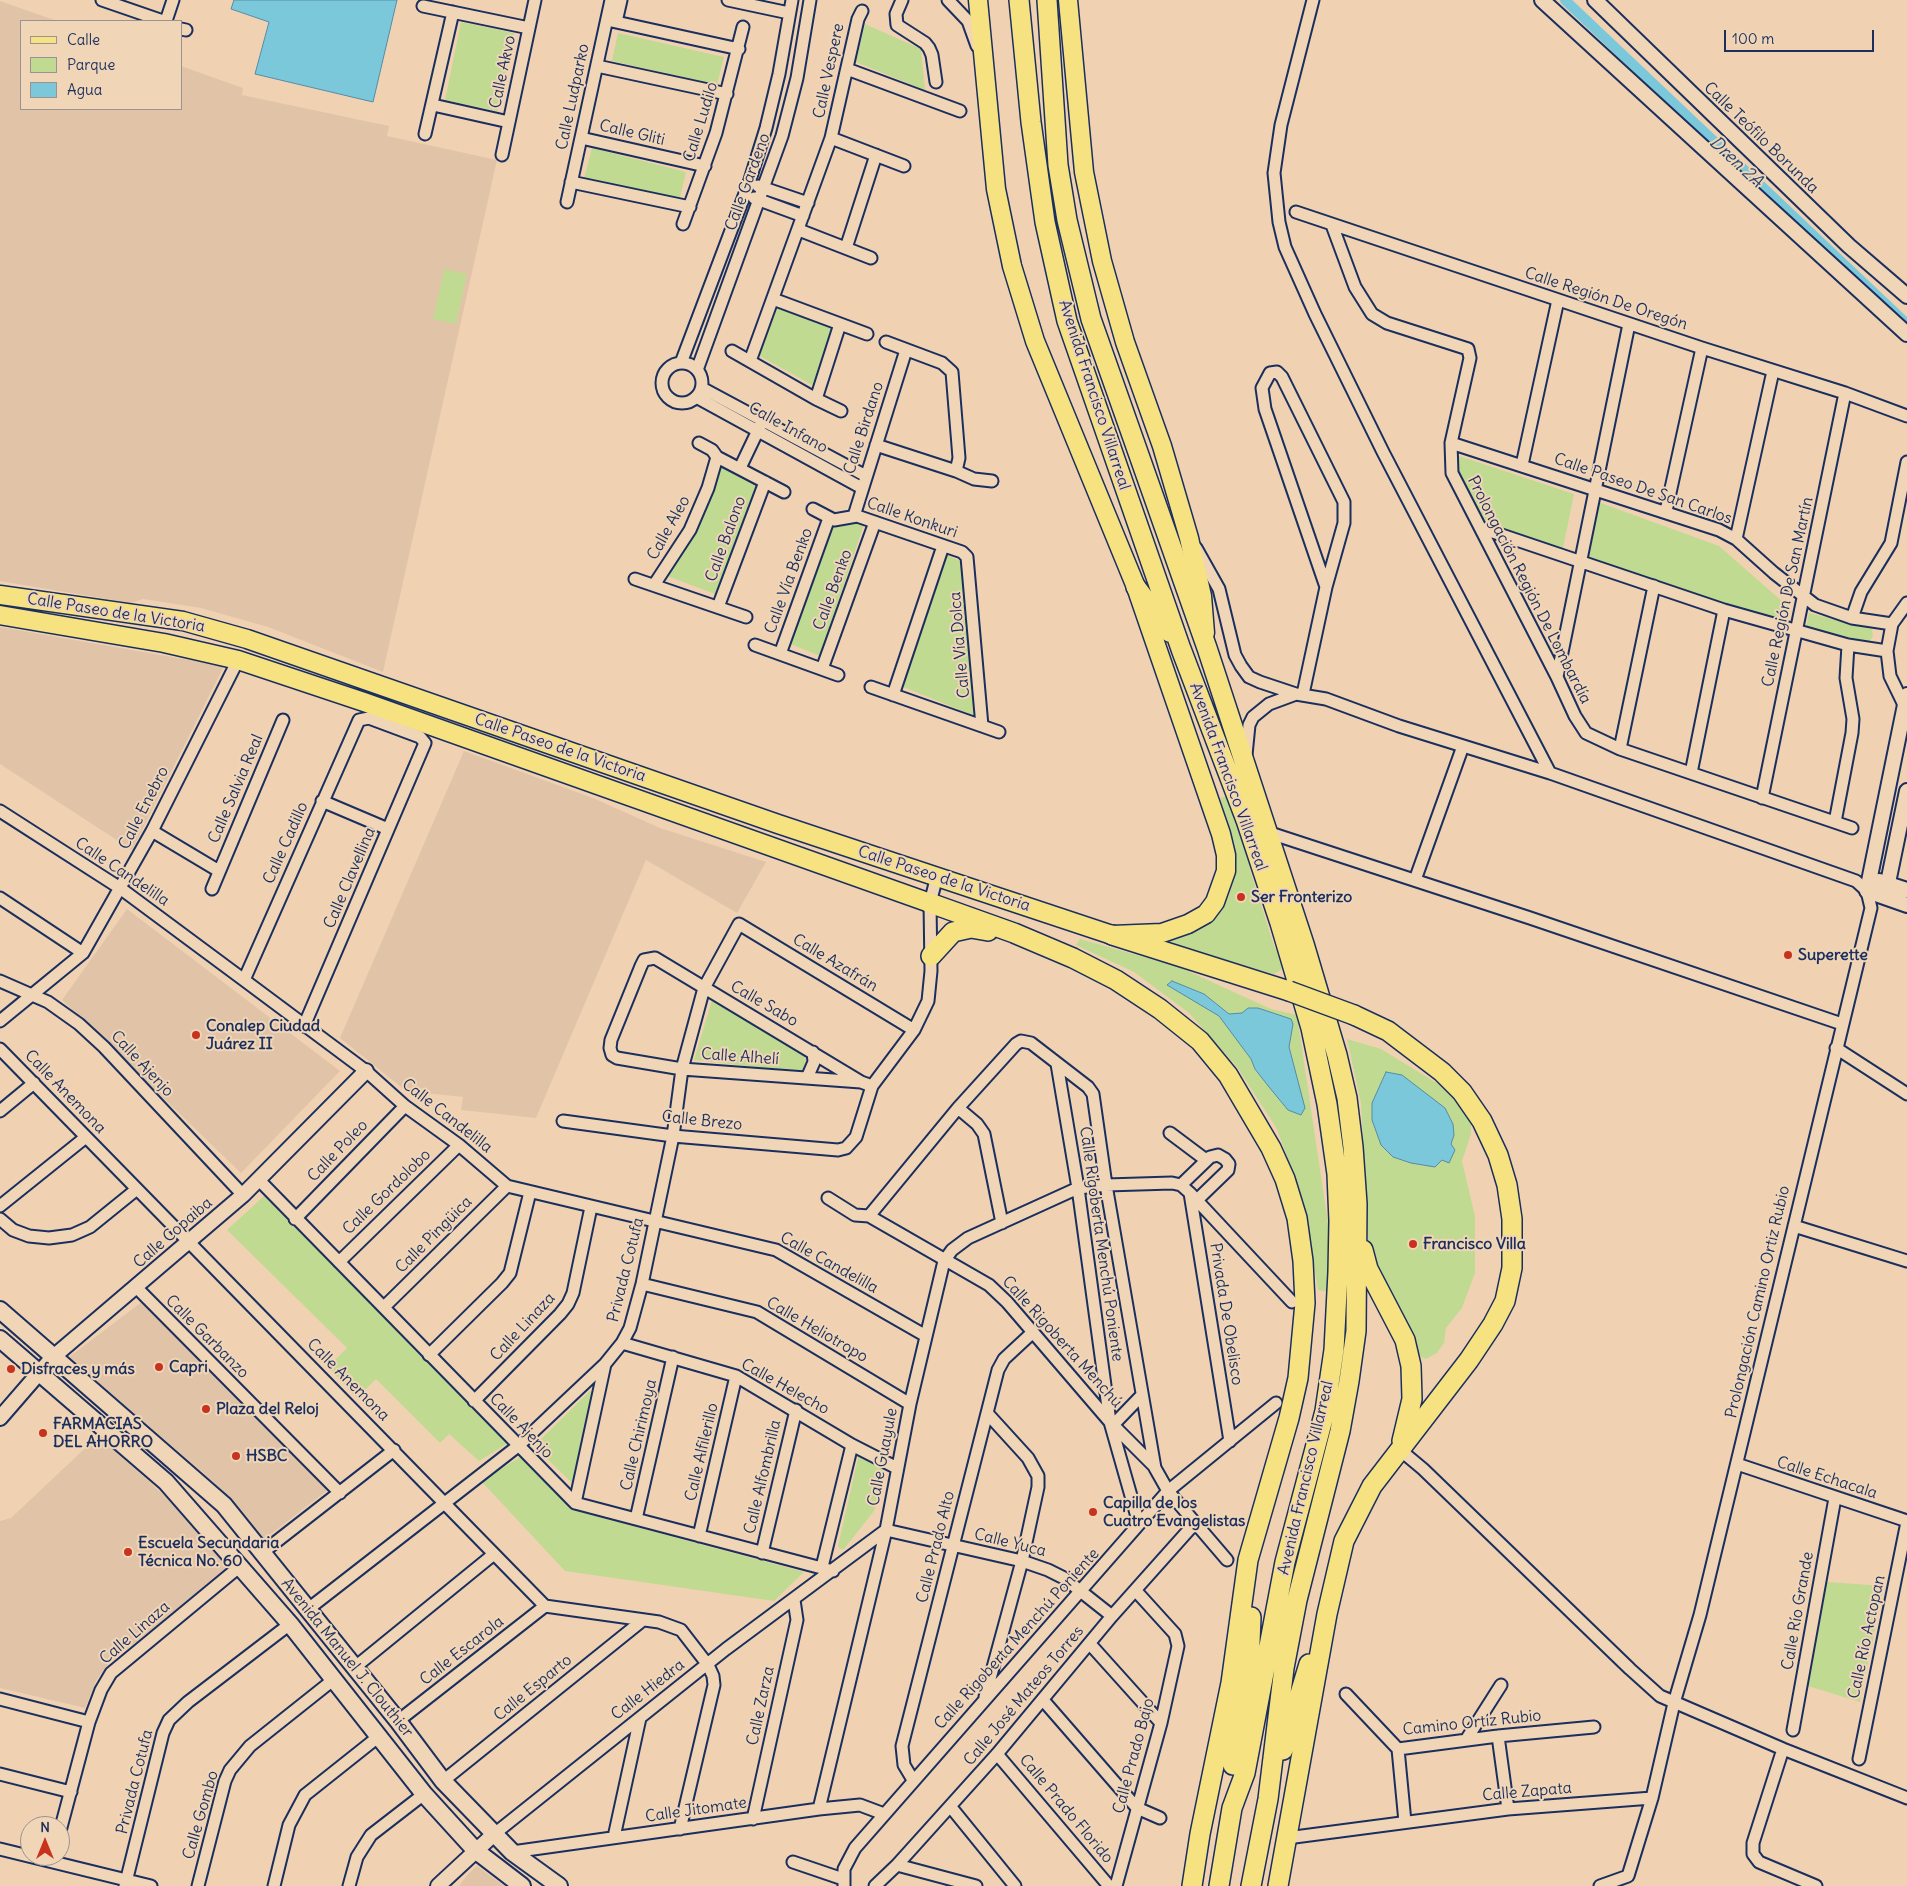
<!DOCTYPE html>
<meta charset="utf-8">
<style>
body{margin:0}
#map{position:relative;width:1907px;height:1886px;overflow:hidden;background:#f0d2b2;font-family:Delius,sans-serif}
canvas{display:block}
.legend{position:absolute;left:20px;top:20px;width:162px;height:90px;box-sizing:border-box;background:#f0d5b7;border:1px solid #9b9393;margin:0;padding:6px 9px;list-style:none;font-size:15px;color:#1b2f5e}
.legend li{display:flex;align-items:center;gap:10px;height:25px}
.legend b{width:25px;border:1px solid #9b9393}
.north{position:absolute;left:20px;top:1816px;width:50px;height:50px;box-sizing:border-box;background:#f0d5b7;border:1px solid #9b9393;border-radius:50%;rotate:0deg;font-size:14px;font-weight:700;line-height:20px;text-align:center;color:#1b2f5e}
.north::after{content:'';display:block;margin:auto;width:18px;height:22px;background:#c8321e;clip-path:polygon(50% 0,100% 100%,50% 72%,0 100%)}
.scale{position:absolute;left:1724px;top:30px;width:150px;height:22px;box-sizing:border-box;border:2px solid #1b2f5e;border-top:0;padding-left:6px;font-size:15px;line-height:18px;white-space:nowrap;color:#1b2f5e;-webkit-text-stroke:4px #f0d5b7;paint-order:stroke}
</style>
<div id="map">
<canvas width="1907" height="1886"></canvas>
<ul class="legend">
<li><b style="height:6px;background:#f6e281"></b>Calle</li>
<li><b style="height:14px;background:#c1da91"></b>Parque</li>
<li><b style="height:14px;background:#7cc8db"></b>Agua</li>
</ul>
<div class="north">N</div>
<div class="scale">100 m</div>
</div>
<script>
const context = document.querySelector('canvas').getContext('2d');
context.lineJoin = 'round';
function paint(path, color) {
  context.fillStyle = color;
  context.fill(path, 'evenodd');
}
function poly(rows) {
  const path = new Path2D();
  for (const r of rows) {
    if (r.length === 3) {
      path.moveTo(r[0] + r[2], r[1]);
      path.arc(r[0], r[1], r[2], 0, 2 * Math.PI);
      continue;
    }
    path.moveTo(r[0], r[1]);
    for (let i = 2; i < r.length; i += 2) path.lineTo(r[i], r[i + 1]);
  }
  return path;
}
function strokePath(path, color, width, dash) {
  context.strokeStyle = color;
  context.lineWidth = width;
  context.lineCap = dash ? 'butt' : 'round';
  context.setLineDash(dash || []);
  context.stroke(path);
}
function label(font, color, halo, rows, align = 'center') {
  context.font = font + ' Delius,sans-serif';
  context.lineWidth = 4;
  context.setLineDash([]);
  context.textBaseline = 'middle';
  context.strokeStyle = halo;
  context.fillStyle = color;
  for (const [text, x, y, turn = 0] of rows) {
    context.save();
    context.translate(x, y);
    context.rotate((+turn || 0) * Math.PI / 180);
    context.textAlign = isNaN(turn) ? turn : align;
    if (halo) context.strokeText(text, 0, 0);
    context.fillText(text, 0, 0);
    context.restore();
  }
}
const built = poly([
 [0,1,57,21,21,21,21,109,181,109,181,66,243,88,242,95,389,126,387,136,497,160,383,672,268,627,201,608,143,599,131,603,0,581],
 [0,627,224,666,132,850,0,764],
 [464,751,593,798,660,828,766,862,737,913,646,860,536,1118,461,1110,463,1097,406,1091,340,1038],
 [127,909,340,1071,241,1173,62,1000],
 [151,1295,338,1482,262,1541,216,1484,69,1357],
 [98,1436,154,1486,206,1536,233,1567,110,1662,97,1679,85,1708,0,1688,0,1521,11,1518],
 [477,1866,504,1886,459,1886,467,1875]
]);
const green = poly([
 [461,22,514,33,498,111,445,100],
 [865,24,921,49,925,90,856,62],
 [618,33,724,57,717,85,612,61],
 [592,148,686,172,679,202,584,178],
 [444,269,467,274,456,324,433,319],
 [777,306,833,328,814,386,758,355],
 [1450,453,1574,494,1563,548,1475,519],
 [722,466,757,482,715,594,667,576,702,521],
 [1587,498,1719,546,1783,602,1778,622,1578,554],
 [833,524,864,524,820,656,788,643],
 [945,554,962,562,975,716,901,686],
 [1809,613,1872,629,1873,636,1869,642,1806,628],
 [1227,796,1248,850,1250,870,1274,946,1283,961,1281,970,1274,974,1164,943,1201,928,1216,916,1229,896,1235,869,1234,844,1220,798],
 [1080,939,1179,967,1271,1009,1297,1015,1329,1230,1329,1292,1318,1290,1304,1205,1277,1129,1237,1067,1189,1013,1134,972,1076,945],
 [712,1000,803,1055,807,1062,806,1068,800,1072,694,1060],
 [1347,1039,1381,1049,1448,1090,1471,1121,1471,1134,1462,1161,1475,1216,1475,1273,1462,1308,1446,1328,1444,1343,1437,1353,1426,1359,1419,1356,1414,1340,1369,1256,1361,1103],
 [264,1196,508,1443,479,1461,449,1434,440,1443,376,1379,357,1398,328,1367,347,1348,227,1230],
 [590,1391,593,1392,572,1483,534,1446],
 [859,1454,884,1468,874,1511,844,1549,840,1549,838,1546],
 [522,1456,580,1512,804,1572,774,1601,565,1571,481,1481],
 [1827,1582,1884,1586,1860,1702,1808,1686]
]);
const water = poly([
 [234,0,397,0,373,102,255,74,269,22,231,9,234,0],
 [1172,981,1204,994,1229,1014,1242,1013,1248,1008,1258,1008,1291,1019,1293,1024,1289,1047,1305,1108,1301,1115,1288,1110,1269,1087,1255,1069,1251,1059,1219,1016,1167,985,1172,981],
 [1386,1072,1402,1075,1445,1108,1453,1124,1454,1135,1451,1144,1455,1150,1449,1163,1442,1160,1435,1167,1411,1163,1393,1157,1381,1145,1372,1120,1372,1103,1386,1072]
]);
const canal = poly([
 [1565,0,1907,324]
]);
const minor = poly([
 [102,0,163,21],
 [728,0,789,13],
 [902,0,896,14,897,25,925,43,929,48,932,55,936,82],
 [948,0,968,21,977,46],
 [1313,0,1281,125,1274,173,1279,222,1285,247,1315,314,1383,452,1550,773],
 [423,6,529,28],
 [607,20,739,49],
 [166,21,173,0],
 [616,22,621,0],
 [181,29,186,30],
 [597,66,727,94],
 [847,69,960,111],
 [433,105,509,122],
 [425,134,453,12],
 [581,138,705,166],
 [831,138,904,166],
 [502,155,535,0],
 [571,182,690,207],
 [758,186,808,203],
 [754,198,803,216],
 [567,202,611,0],
 [1296,212,1702,348,1845,393,1907,416],
 [683,224,716,133,743,27],
 [1332,225,1355,287,1372,314,1387,323,1468,349,1470,358,1451,443,1452,473,1557,677,1575,716,1586,733,1620,749,1852,828],
 [799,230,871,258],
 [846,248,876,155],
 [773,299,867,334],
 [886,342,942,363,952,372,959,458,956,471],
 [732,351,816,399,841,411],
 [750,361,831,138,858,19,862,11],
 [681,363,749,183,766,128,779,74,792,0],
 [682,383,20],
 [697,370,782,136,797,78,810,0],
 [702,388,866,476],
 [696,397,862,488],
 [816,399,840,324],
 [699,443,712,450,717,457,784,492],
 [1451,443,1719,530,1736,539,1774,573,1815,605,1852,618,1892,624],
 [876,445,956,471,974,479,992,481],
 [1522,465,1558,300],
 [740,468,761,424],
 [813,509,834,520,857,516,962,552,967,557,982,726],
 [1666,511,1702,348],
 [854,516,906,350],
 [1481,528,1724,610,1848,645,1887,651],
 [1736,539,1773,371],
 [1196,548,1219,589,1235,655,1241,666,1249,677,1260,682,1296,694,1326,699,1399,726,1550,773,1856,881,1867,891,1871,908,1700,1615,1674,1703,1652,1798,1628,1876,1600,1886],
 [635,579,746,617],
 [654,585,690,530,708,488,717,457],
 [718,607,765,482],
 [1852,618,1861,592,1891,543,1907,462],
 [755,645,838,675],
 [780,654,829,518],
 [822,669,875,522],
 [1557,677,1629,324],
 [871,687,999,732],
 [1303,694,1326,587,1344,523,1344,502,1282,377,1277,372,1270,373,1262,388,1265,409,1326,587],
 [893,695,943,546],
 [1907,711,1890,676,1887,651,1892,624,1907,603],
 [1620,749,1654,586],
 [1246,755,1249,725,1253,717,1269,704,1296,694],
 [1691,773,1724,610],
 [1762,798,1845,393],
 [322,801,388,829],
 [0,811,120,888,244,980,366,1071,405,1106,459,1145,507,1186,776,1250,926,1336],
 [1835,822,1852,733,1853,719,1846,678,1848,645],
 [152,831,219,871],
 [1267,832,1530,918,1842,1024],
 [1415,880,1463,746],
 [212,889,283,720],
 [0,898,83,953],
 [244,980,359,720,369,718,420,737,425,743,304,1026],
 [0,981,48,1002,79,1024,104,1047,243,1195],
 [0,1021,83,953,152,831,238,660],
 [1836,1048,1907,1094],
 [0,1049,545,1606,659,1622,681,1630,708,1665,713,1676,714,1685,680,1829],
 [1057,1064,1078,1188,1110,1422,1139,1524],
 [807,1078,814,1062,813,1052],
 [861,1082,682,1069,617,1058,612,1055,610,1048,611,1040,641,966,644,960,655,958,861,1082,872,1086],
 [958,1108,977,1124,984,1134,1002,1223],
 [0,1111,34,1083],
 [563,1121,673,1136,838,1150,846,1148,856,1137,872,1086,914,1030,928,1001,931,971,930,903,937,876],
 [1170,1133,1206,1160],
 [258,1179,575,1503,833,1571],
 [1181,1185,1210,1157,1218,1155,1225,1159,1229,1164,1228,1170,1197,1200],
 [1190,1193,1230,1441],
 [828,1198,855,1215,869,1216,989,1285,1007,1302,1110,1422,1154,1466],
 [0,1206,86,1137],
 [869,1216,958,1108,1016,1044,1021,1041,1031,1043,1088,1087,1093,1094,1106,1185,1155,1468,1168,1491,1227,1560],
 [0,1219,13,1230,29,1236,49,1238,72,1235,90,1227,137,1189],
 [295,1219,405,1106],
 [1794,1226,1907,1261],
 [339,1262,459,1145],
 [642,1284,757,1312,910,1404],
 [136,1287,340,1493],
 [384,1307,507,1186],
 [622,1343,736,1376,852,1445,897,1468],
 [429,1355,502,1283,510,1273,530,1192],
 [474,1401,560,1314,568,1304,573,1293,591,1207],
 [1114,1424,1142,1395],
 [1399,1449,1423,1469,1630,1669,1660,1696,1783,1749,1907,1798],
 [1737,1464,1907,1521],
 [575,1503,605,1364],
 [636,1519,673,1357],
 [699,1536,736,1376],
 [263,1552,394,1450],
 [762,1553,796,1410],
 [822,1567,852,1445],
 [307,1610,518,1446,605,1364,622,1343,630,1328,642,1284,673,1136,682,1069,704,988,739,924,914,1030],
 [1090,1644,1161,1723],
 [354,1668,494,1554],
 [1346,1694,1398,1749,1498,1736,1594,1727],
 [985,1697,1022,1561,1038,1487,1038,1476,1028,1458,987,1413],
 [0,1699,89,1722],
 [1043,1700,1137,1808,1160,1818],
 [398,1721,545,1606],
 [1793,1730,1835,1498],
 [1498,1736,1508,1809],
 [1466,1740,1501,1685],
 [1398,1749,1405,1822],
 [1783,1749,1753,1843,1753,1854,1759,1862,1816,1886],
 [997,1754,1109,1886],
 [1859,1759,1907,1522],
 [0,1774,71,1792],
 [913,1780,904,1765,902,1746,998,1370,1004,1359,1032,1333],
 [443,1781,643,1620],
 [950,1806,1015,1886],
 [819,1809,886,1530,910,1404,944,1261,952,1250,968,1238,1078,1188,1106,1185,1172,1183,1181,1185,1190,1193,1292,1302],
 [753,1819,797,1620,794,1600],
 [60,1831,89,1722,101,1690,111,1673,239,1567],
 [493,1835,726,1649,886,1530,1022,1561,1048,1570,1064,1578,1112,1616],
 [614,1837,640,1718],
 [1287,1838,1508,1809,1652,1798],
 [0,1849,151,1886],
 [512,1852,819,1809,860,1805,884,1814],
 [793,1862,843,1879],
 [897,1865,976,1886],
 [125,1886,163,1733,169,1720,188,1702,290,1624],
 [198,1886,225,1781,230,1770,250,1746,333,1680],
 [274,1886,289,1825,305,1795,378,1737],
 [349,1886,357,1857,371,1835,424,1794],
 [844,1886,844,1869,855,1848,1168,1491,1276,1403],
 [875,1886,897,1865,997,1754,1112,1616,1195,1523],
 [1116,1886,1161,1723,1178,1646,1175,1634,1136,1591]
]);
const tertiary = poly([
 [1542,0,1907,334],
 [1595,0,1849,246,1907,296],
 [1907,695,1867,891,1907,905],
 [1879,881,1907,890],
 [1885,897,1907,791],
 [0,1418,52,1358,243,1195,366,1071],
 [438,1886,493,1835]
]);
const secondary = poly([
 [0,1310,224,1505,398,1721,443,1781,512,1852,559,1886],
 [0,1339,166,1482,290,1624,424,1794,475,1850,522,1886]
]);
const primary = poly([
 [1068,0,1084,172,1102,261,1125,342,1162,446,1189,538,1202,596,1205,633],
 [0,595,183,621,247,639,778,824,1112,935,1162,933,1188,924,1206,914,1215,902,1226,871,1226,855,1221,834,1136,587,1035,341,1012,266,996,189,978,0],
 [0,615,164,643,238,660,364,702,930,903]
]);
const trunk = poly([
 [1019,0,1031,122,1045,222,1067,321,1181,649,1246,820,1280,923,1311,1028,1327,1104,1337,1174,1339,1221,1338,1272,1334,1350,1325,1411,1285,1562,1245,1773,1232,1808,1219,1886],
 [1047,0,1058,165,1067,220,1091,319,1207,648,1304,944,1337,1055,1347,1098,1353,1147,1357,1204,1356,1331,1349,1381,1340,1431,1297,1600,1284,1668,1268,1799,1251,1886],
 [1136,587,1169,632],
 [930,903,1014,933,1073,958,1116,980,1160,1009,1200,1041,1228,1075,1271,1148,1285,1179,1297,1218,1303,1261,1305,1303,1298,1378,1289,1418,1248,1560,1231,1683,1200,1834,1192,1886],
 [1112,935,1289,991],
 [931,956,953,932,971,928,988,931],
 [1363,1250,1368,1269,1405,1340,1411,1366,1412,1399,1402,1441],
 [1283,1750,1309,1664],
 [1233,1765,1249,1669,1251,1617],
 [1278,1886,1327,1614,1344,1541,1372,1486,1469,1360,1493,1324,1505,1301,1512,1268,1512,1219,1507,1185,1498,1155,1482,1121,1462,1092,1442,1072,1388,1031,1354,1015]
]);
const trunkBridge = poly([
 [1289,991,1354,1015]
]);
const markers = [
 [1241,897,5,"#c8321e"],
 [1788,955,5,"#c8321e"],
 [196,1035,5,"#c8321e"],
 [1413,1244,5,"#c8321e"],
 [159,1367,5,"#c8321e"],
 [11,1369,5,"#c8321e"],
 [206,1409,5,"#c8321e"],
 [43,1433,5,"#c8321e"],
 [236,1456,5,"#c8321e"],
 [1093,1512,5,"#c8321e"],
 [128,1552,5,"#c8321e"]
];
const streetNames = [
 ["Calle Vespere",829,71,-78],
 ["Calle Akvo",503,72,-78],
 ["Calle Ludparko",573,97,-78],
 ["Calle Ludilo",701,122,-73],
 ["Calle Gliti",632,133,13],
 ["Calle Teófilo Borunda",1761,138,44],
 ["Calle Gardeno",748,182,-70],
 ["Calle Región De Oregón",1606,299,18],
 ["Avenida Francisco Villarreal",1094,395,72],
 ["Calle Infano",788,428,29],
 ["Calle Birdano",864,428,-72],
 ["Calle Paseo De San Carlos",1643,489,19],
 ["Calle Konkuri",912,518,19],
 ["Calle Aleo",669,528,-61],
 ["Calle Balono",726,539,-70],
 ["Calle Vía Benko",789,581,-70],
 ["Calle Benko",833,590,-70],
 ["Prolongación Región De Lombardía",1529,590,63],
 ["Calle Región De San Martín",1788,592,-78],
 ["Calle Paseo de la Victoria",116,613,9],
 ["Calle Vía Dolca",960,645,-95],
 ["Calle Paseo de la Victoria",560,748,19],
 ["Avenida Francisco Villarreal",1228,777,70],
 ["Calle Salvia Real",236,789,-67],
 ["Calle Enebro",144,808,-63],
 ["Calle Cadillo",286,843,-66],
 ["Calle Candelilla",122,872,34],
 ["Calle Clavellina",350,878,-67],
 ["Calle Paseo de la Victoria",944,879,18],
 ["Calle Azafrán",835,963,31],
 ["Calle Sabo",764,1004,30],
 ["Calle Alhelí",740,1057,4],
 ["Calle Ajenjo",142,1064,47],
 ["Calle Anemona",65,1092,46],
 ["Calle Candelilla",447,1116,38],
 ["Calle Brezo",702,1121,6],
 ["Calle Poleo",338,1151,-46],
 ["Calle Gordolobo",387,1192,-44],
 ["Calle Copaiba",173,1233,-41],
 ["Calle Pingüica",434,1235,-45],
 ["Calle Rigoberta Menchú Poniente",1101,1244,82],
 ["Calle Candelilla",829,1263,29],
 ["Privada Cotufa",626,1270,-76],
 ["Prolongación Camino Ortiz Rubio",1758,1302,-77],
 ["Privada De Obelisco",1226,1314,81],
 ["Calle Linaza",523,1327,-47],
 ["Calle Heliotropo",817,1330,30],
 ["Calle Garbanzo",207,1337,45],
 ["Calle Rigoberta Menchú",1062,1342,48],
 ["Calle Anemona",348,1380,45],
 ["Calle Helecho",785,1387,29],
 ["Calle Ajenjo",521,1426,46],
 ["Calle Chirimoya",639,1435,-77],
 ["Calle Alfilerillo",702,1452,-77],
 ["Calle Guayule",883,1457,-79],
 ["Calle Alfombrilla",763,1477,-77],
 ["Avenida Francisco Villarreal",1306,1478,-77],
 ["Calle Echacala",1827,1478,18],
 ["Calle Yuca",1010,1543,14],
 ["Calle Prado Alto",936,1547,-76],
 ["Calle Río Grande",1798,1611,-80],
 ["Calle Linaza",135,1633,-41],
 ["Calle Río Actopan",1867,1637,-78],
 ["Calle Rigoberta Menchú Poniente",1017,1639,-48],
 ["Calle Escarola",462,1651,-38],
 ["Avenida Manuel J. Clouthier",347,1658,51],
 ["Calle Esparto",533,1688,-39],
 ["Calle Hiedra",648,1690,-38],
 ["Calle José Mateos Torres",1024,1696,-50],
 ["Calle Zarza",761,1706,-78],
 ["Camino Ortíz Rubio",1472,1723,-6],
 ["Calle Prado Bajo",1134,1756,-75],
 ["Privada Cotufa",135,1782,-76],
 ["Calle Zapata",1527,1792,-5],
 ["Calle Prado Florido",1066,1809,50],
 ["Calle Jitomate",696,1810,-8],
 ["Calle Gombo",201,1815,-74]
];
const poiNames = [
 ["Ser Fronterizo",1251,897],
 ["Superette",1798,955],
 ["Conalep Ciudad",206,1026],
 ["Juárez II",206,1044],
 ["Francisco Villa",1423,1244],
 ["Capri",169,1367],
 ["Disfraces y más",21,1369],
 ["Plaza del Reloj",216,1409],
 ["FARMACIAS",53,1424],
 ["DEL AHORRO",53,1442],
 ["HSBC",246,1456],
 ["Capilla de los",1103,1503],
 ["Cuatro Evangelistas",1103,1521],
 ["Escuela Secundaria",138,1543],
 ["Técnica No. 60",138,1561]
];
const waterNames = [
 ["Dren 2A",1736,162,43]
];
paint(built, '#e1c4a8');
paint(green, '#c1da91');
paint(water, '#7cc8db');
strokePath(water, '#558ba9', 1);
strokePath(canal, '#7cc8db', 10);
strokePath(minor, '#1b2f5e', 15);
strokePath(tertiary, '#1b2f5e', 18);
strokePath(secondary, '#1b2f5e', 20);
strokePath(primary, '#1b2f5e', 21);
strokePath(trunk, '#1b2f5e', 22);
strokePath(minor, '#f0d5b7', 11);
strokePath(tertiary, '#f0d5b7', 14);
strokePath(secondary, '#f0d5b7', 16);
strokePath(primary, '#f6e281', 18);
strokePath(trunk, '#f6e281', 19);
strokePath(trunkBridge, '#1b2f5e', 22, []);
strokePath(trunkBridge, '#f6e281', 19);
for (const [x, y, r, color] of markers) {
  const dot = new Path2D();
  dot.arc(x, y, r, 0, 2 * Math.PI);
  context.fillStyle = color;
  context.fill(dot);
  strokePath(dot, '#f0d5b7', 2);
}
label('16px', '#1b2f5e', '#f0d5b7', streetNames);
label('bold 16px', '#1b2f5e', '#f0d5b7', poiNames, 'left');
label('italic 18px', '#2a4671', '#f0d5b7', waterNames);
</script>
